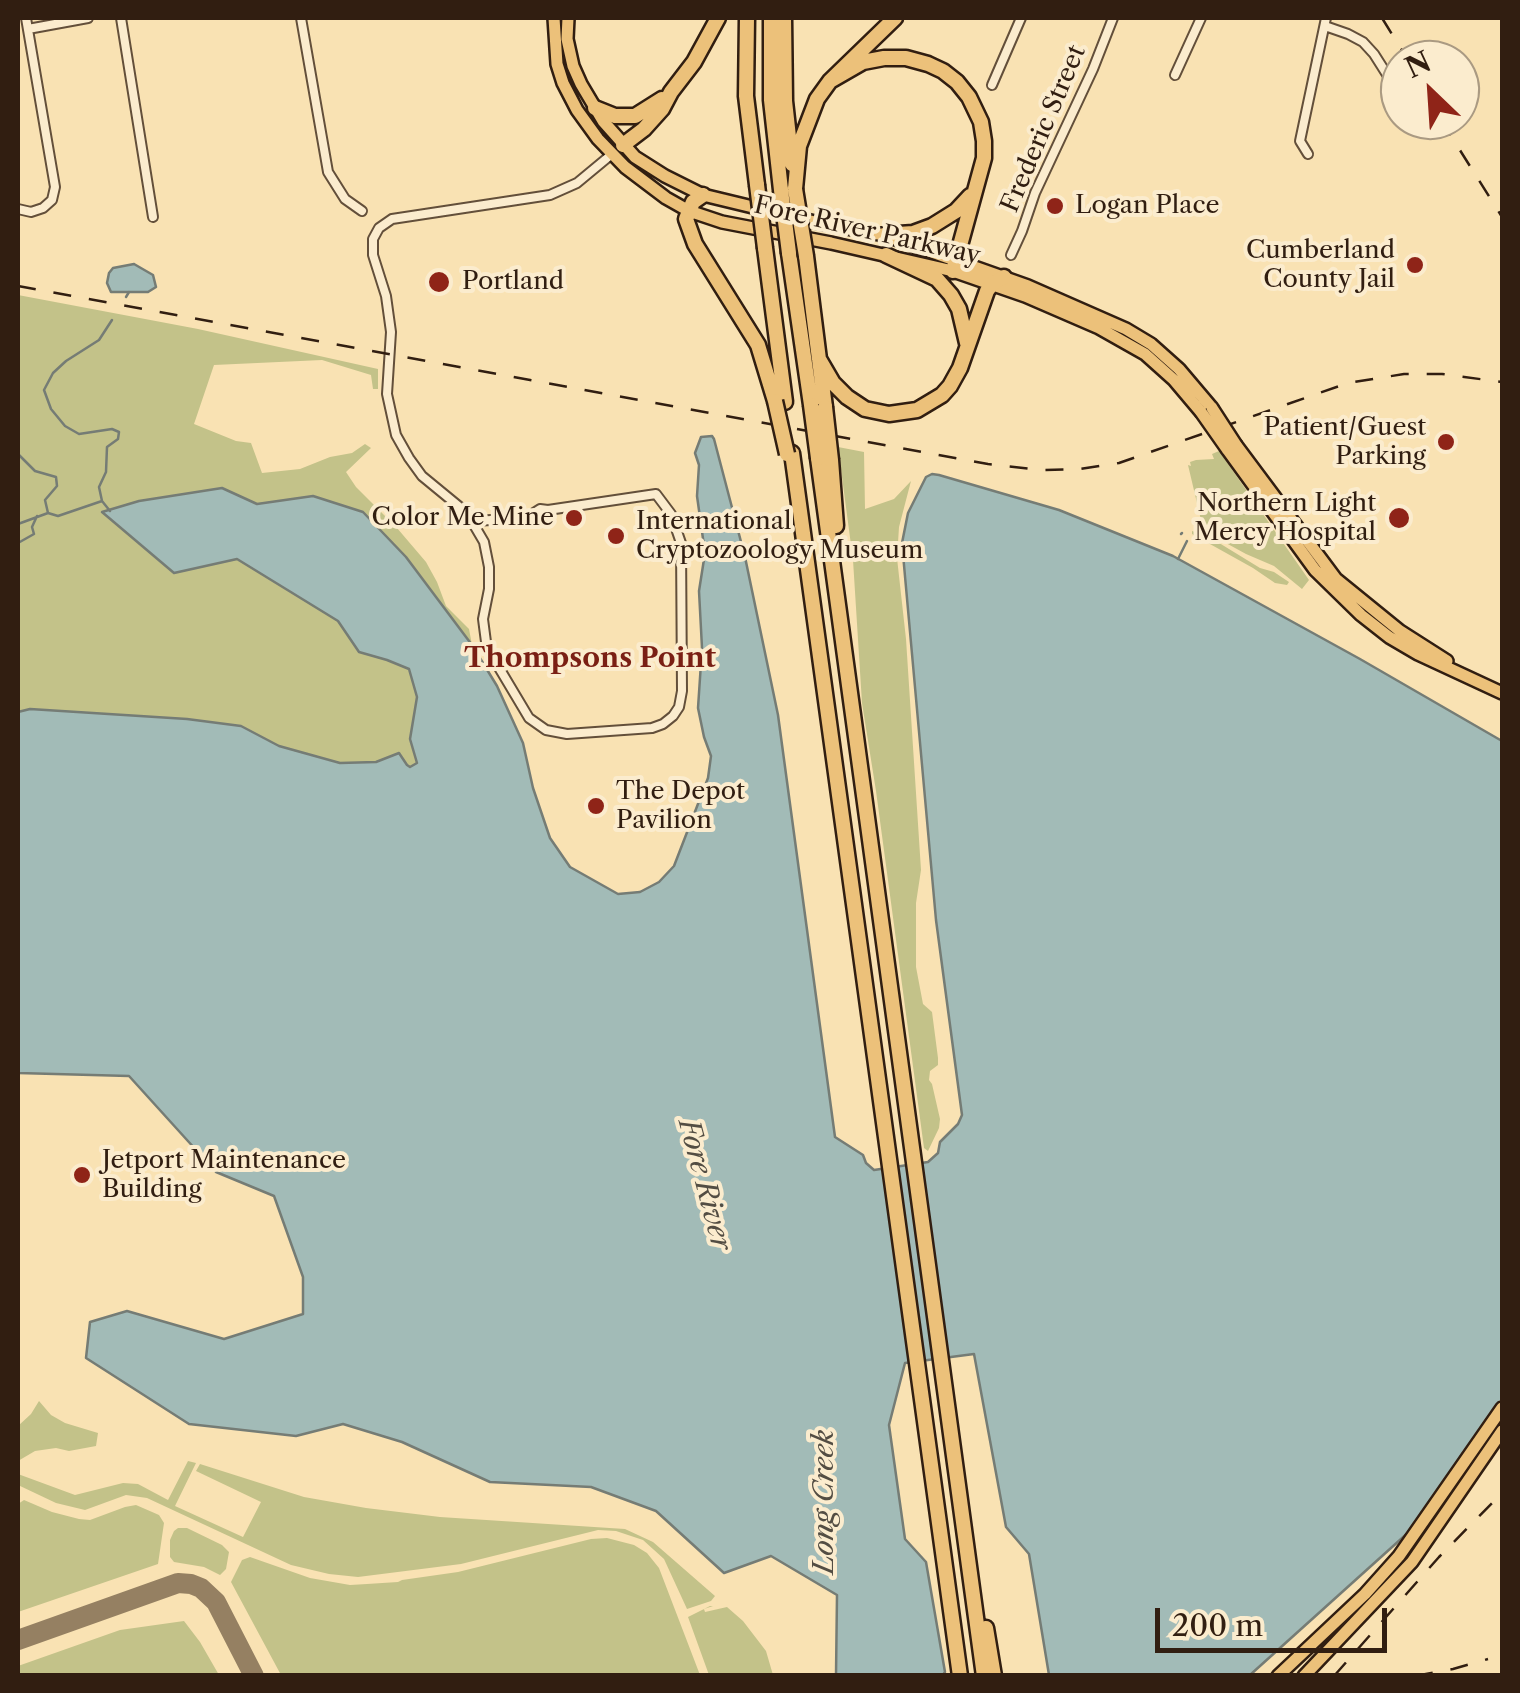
<!DOCTYPE html>
<style>
body{margin:0}
#map{position:relative;width:1520px;height:1693px;overflow:hidden;background:#f9e2b3;font-family:"Libre Caslon Text",serif}
canvas{display:block}
.frame{position:absolute;inset:0;border:20px solid #311e11;pointer-events:none}
.north{position:absolute;left:1380px;top:40px;width:100px;height:100px;box-sizing:border-box;background:#fbecce;border:2px solid #aa9a82;border-radius:50%;rotate:335deg;font-size:28px;font-weight:700;line-height:40px;text-align:center;color:#311e11}
.north::after{content:'';display:block;margin:auto;width:35px;height:45px;background:#8f2418;clip-path:polygon(50% 0,100% 100%,50% 72%,0 100%)}
.scale{position:absolute;left:1155px;top:1608px;width:232px;height:45px;box-sizing:border-box;border:5px solid #311e11;border-top:0;padding-left:12px;font-size:30px;line-height:35px;white-space:nowrap;color:#311e11;-webkit-text-stroke:8px #fbecce;paint-order:stroke}
</style>
<div id="map">
<canvas width="1520" height="1693"></canvas>
<div class="frame"></div>
<div class="north">N</div>
<div class="scale">200 m</div>
</div>
<script>
const context = document.querySelector('canvas').getContext('2d');
context.lineJoin = 'round';
function paint(path, color) {
  context.fillStyle = color;
  context.fill(path, 'evenodd');
}
function poly(rows) {
  const path = new Path2D();
  for (const r of rows) {
    path.moveTo(r[0], r[1]);
    for (let i = 2; i < r.length; i += 2) path.lineTo(r[i], r[i + 1]);
  }
  return path;
}
function strokePath(path, color, width, dash) {
  context.strokeStyle = color;
  context.lineWidth = width;
  context.lineCap = dash ? 'butt' : 'round';
  context.setLineDash(dash || []);
  context.stroke(path);
}
function label(font, color, halo, rows, align = 'center') {
  context.font = font + ' "Libre Caslon Text",serif';
  context.lineWidth = 8;
  context.setLineDash([]);
  context.textBaseline = 'middle';
  context.strokeStyle = halo;
  context.fillStyle = color;
  for (const [text, x, y, turn = 0] of rows) {
    context.save();
    context.translate(x, y);
    context.rotate((+turn || 0) * Math.PI / 180);
    context.textAlign = isNaN(turn) ? turn : align;
    if (halo) context.strokeText(text, 0, 0);
    context.fillText(text, 0, 0);
    context.restore();
  }
}
const green = poly([
 [18,295,198,329,378,369,378,389,373,389,371,375,322,360,214,365,194,424,236,441,251,443,262,473,300,469,330,457,352,453,365,444,371,448,346,472,356,487,397,528,426,562,437,582,446,606,469,629,472,645,497,686,523,743,533,788,550,838,570,867,18,938],
 [838,447,864,452,865,509,894,499,911,481,899,527,897,558,906,639,921,870,916,903,916,967,923,1004,932,1012,938,1058,938,1065,930,1071,929,1080,932,1084,940,1119,939,1128,928,1151,924,1148,876,791,862,703,853,560],
 [1219,451,1309,580,1302,589,1274,566,1246,554,1215,537,1201,520,1188,465,1191,466,1190,462,1196,460,1214,459,1212,454],
 [1192,531,1211,538,1260,568,1274,572,1289,582,1287,585,1275,583,1253,568,1192,534],
 [39,1401,51,1415,65,1423,98,1433,96,1446,69,1451,56,1448,35,1451,18,1461,18,1426,31,1414],
 [188,1461,196,1463,175,1506,243,1537,261,1502,196,1471,200,1464,304,1497,366,1508,440,1517,625,1529,653,1542,715,1596,711,1601,687,1609,664,1559,643,1540,616,1531,598,1530,582,1534,461,1564,358,1577,329,1574,291,1565,147,1498,126,1495,85,1510,56,1503,18,1485,18,1474,75,1495,123,1483,138,1484,168,1500],
 [24,1500,52,1512,79,1519,90,1520,125,1507,136,1505,159,1515,164,1523,158,1564,18,1612,18,1504],
 [178,1528,187,1528,222,1545,229,1552,226,1569,220,1575,204,1567,174,1562,170,1557,170,1540,174,1531],
 [607,1538,634,1545,647,1553,659,1568,700,1675,281,1675,231,1582,242,1560,250,1557,310,1578,350,1585,367,1584,398,1582,402,1580,458,1572,591,1539],
 [710,1606,713,1606,704,1609,705,1612,727,1607,743,1621,766,1651,773,1675,709,1675,688,1617],
 [184,1621,200,1642,219,1675,18,1675,18,1666,120,1630]
]);
const water = poly([
 [134,264,153,275,156,287,148,292,111,292,107,283,109,273,113,268,134,264],
 [712,436,714,439,745,557,778,715,835,1137,863,1155,866,1163,874,1170,928,1162,938,1153,940,1142,958,1124,962,1115,936,920,902,543,908,513,926,477,932,474,939,475,1059,510,1173,556,1360,659,1502,741,1502,1448,1250,1675,1049,1675,1029,1554,1006,1527,974,1354,905,1363,889,1425,905,1539,926,1562,945,1672,942,1676,836,1675,837,1595,771,1556,724,1573,656,1511,591,1487,490,1482,402,1442,343,1424,296,1436,189,1424,86,1358,90,1322,127,1311,224,1339,303,1314,303,1277,274,1196,216,1172,129,1076,18,1073,18,712,30,709,187,719,241,726,279,746,340,763,376,762,399,753,407,765,410,767,417,763,410,739,417,697,409,669,387,660,359,652,338,621,237,559,174,573,102,512,139,501,222,488,257,504,313,496,363,512,406,557,472,645,497,686,523,743,533,788,550,838,570,867,618,894,640,892,659,882,674,866,708,778,711,756,704,737,698,708,702,648,699,591,705,553,697,496,699,465,695,453,701,437,712,436]
]);
const pier = poly([
 [1502,1397,1502,1451,1496,1461,1418,1531,1413,1527]
]);
const stream = poly([
 [126,297,129,292],
 [18,454,35,471,56,477,57,486,45,500,48,513,58,516,102,501],
 [110,511,102,501,99,487,106,472,107,447,118,439,119,432,112,429,79,434,65,426,51,409,44,390,53,373,66,361,99,340,112,320],
 [18,524,48,513],
 [1181,534,1182,533],
 [18,543,34,534,32,527,37,516],
 [1178,559,1187,541]
]);
const taxiway = poly([
 [18,1640,178,1583,191,1584,201,1588,216,1602,254,1676]
]);
const minor = poly([
 [121,18,153,217],
 [301,18,328,172,345,199,362,211],
 [1325,26,1348,34,1363,42,1374,54,1400,95],
 [28,29,88,18],
 [1175,75,1201,18],
 [992,85,1021,18],
 [1308,154,1300,141,1326,18],
 [18,209,31,212,43,208,52,200,55,187,26,18],
 [1011,255,1022,231,1035,193,1093,69,1113,18],
 [474,521,526,518,540,509,548,510,656,494,671,514,681,543,682,691,679,707,673,716,663,724,652,728,567,734,546,730,529,718,495,661,486,642,483,619,489,589,489,567,484,542,467,513,422,476,409,458,396,435,387,394,391,332,386,296,373,255,373,239,379,228,392,219,550,195,577,183,612,154]
]);
const primary = poly([
 [554,18,557,64,563,83,577,110,598,139,625,167,666,198,689,211,722,222,831,243,953,271,1025,296,1099,328,1145,354,1174,380,1201,412],
 [568,18,567,39,573,66,581,84,603,121,635,157,665,176,703,195,819,223,884,235,1028,286,1126,329,1151,344,1179,369,1212,408],
 [1236,445,1336,579,1400,631,1447,661],
 [1227,449,1315,570,1361,615,1389,637,1418,654,1502,693],
 [1278,1676,1365,1594,1399,1556,1502,1408],
 [1304,1676,1412,1562,1502,1431]
]);
const motorway = poly([
 [747,18,746,96,757,185],
 [771,18,771,100,781,190],
 [784,18,785,101,792,164],
 [830,81,863,62,884,58,906,58,928,64,943,71,957,82,969,97,981,122,984,141,984,158,953,271],
 [595,108,615,116,635,116,662,99],
 [623,145,644,129,662,109,671,92,694,62,718,18],
 [795,189,799,146,817,99,830,81,895,18],
 [703,195,693,202,686,219,695,244,758,345,775,401],
 [884,235,913,233,932,226,956,211,970,196],
 [765,248,785,402],
 [789,253,811,405],
 [886,255,937,279,951,295,959,309,967,343],
 [806,256,825,407],
 [819,359,833,383,847,397,865,409,889,414,917,410,942,395,950,386,960,368,987,291,992,284,1004,277],
 [792,453,960,1676],
 [818,458,984,1676],
 [831,460,836,526],
 [986,1628,994,1676]
]);
const rail = poly([
 [1382,18,1408,60],
 [1441,120,1502,217],
 [18,286,988,464,1041,470,1080,469,1119,463,1348,383,1404,374,1442,374,1502,382],
 [1334,1676,1439,1557,1502,1493],
 [1415,1676,1453,1669,1488,1659]
]);
const primaryBridge = poly([
 [1212,408,1236,445],
 [1201,412,1227,449]
]);
const motorwayBridge = poly([
 [757,185,765,248],
 [795,189,806,256],
 [781,190,789,253],
 [775,401,787,454],
 [811,405,818,458],
 [825,407,831,460]
]);
const markers = [
 [1055,206,10,"#8f2418"],
 [1415,265,10,"#8f2418"],
 [439,282,12,"#8f2418"],
 [1446,442,10,"#8f2418"],
 [574,518,10,"#8f2418"],
 [1399,518,12,"#8f2418"],
 [616,536,10,"#8f2418"],
 [596,806,10,"#8f2418"],
 [82,1175,10,"#8f2418"]
];
const streetNames = [
 ["Frederic Street",1044,129,-67],
 ["Fore River Parkway",867,231,13]
];
const poiNames = [
 ["Logan Place",1075,206],
 ["Cumberland",1395,251,"right"],
 ["County Jail",1395,280,"right"],
 ["Portland",462,282],
 ["Patient/Guest",1426,428,"right"],
 ["Parking",1426,457,"right"],
 ["Northern Light",1376,504,"right"],
 ["Mercy Hospital",1376,533,"right"],
 ["Color Me Mine",554,518,"right"],
 ["International",636,522],
 ["Cryptozoology Museum",636,551],
 ["The Depot",616,792],
 ["Pavilion",616,821],
 ["Jetport Maintenance",102,1161],
 ["Building",102,1190]
];
const neighbourhoodNames = [
 ["Thompsons Point",590,659]
];
const waterNames = [
 ["Fore River",704,1185,75],
 ["Long Creek",825,1502,-90]
];
paint(green, '#c3c289');
paint(water, '#a2bbb7');
strokePath(water, '#757c75', 2.5);
paint(pier, '#f9e2b3');
strokePath(stream, '#757c75', 2.5);
strokePath(taxiway, '#958062', 20);
strokePath(minor, '#634f3a', 12);
strokePath(primary, '#311e11', 16);
strokePath(motorway, '#311e11', 19);
strokePath(minor, '#fbecce', 8);
strokePath(primary, '#ecc17a', 11);
strokePath(motorway, '#ecc17a', 14);
strokePath(rail, '#311e11', 2.5, [18, 18]);
strokePath(primaryBridge, '#311e11', 16, []);
strokePath(motorwayBridge, '#311e11', 19, []);
strokePath(primaryBridge, '#ecc17a', 11);
strokePath(motorwayBridge, '#ecc17a', 14);
for (const [x, y, r, color] of markers) {
  const dot = new Path2D();
  dot.arc(x, y, r, 0, 2 * Math.PI);
  context.fillStyle = color;
  context.fill(dot);
  strokePath(dot, '#fbecce', 4);
}
label('25px', '#311e11', '#fbecce', streetNames);
label('25px', '#311e11', '#fbecce', poiNames, 'left');
label('bold 28px', '#7a1f14', '#fbecce', neighbourhoodNames);
label('italic 28px', '#534d43', '#fbecce', waterNames);
</script>
